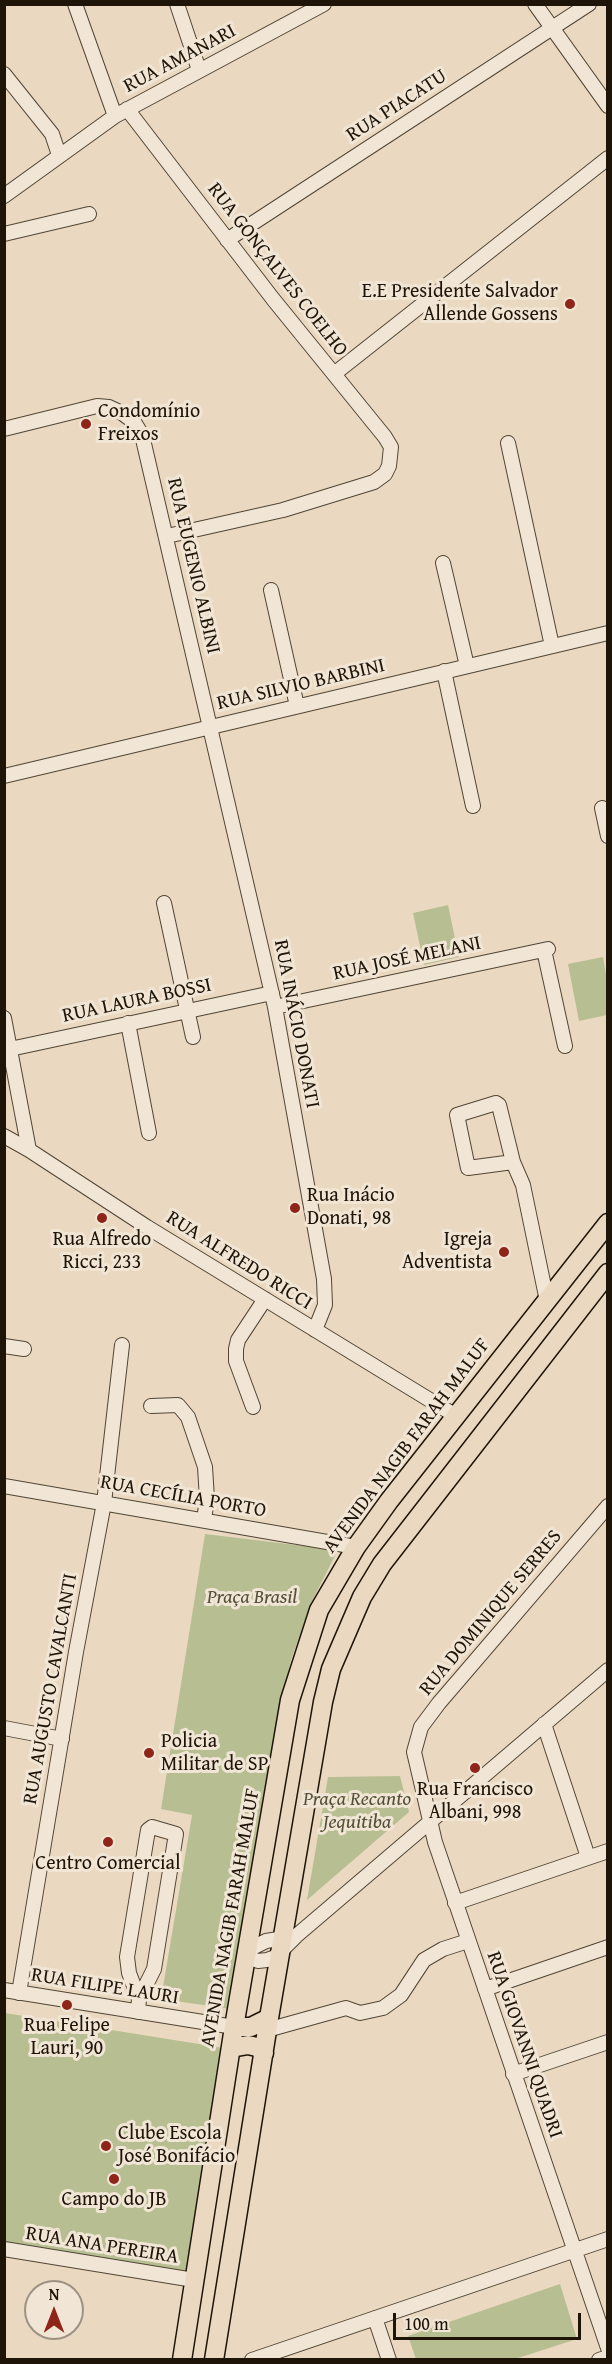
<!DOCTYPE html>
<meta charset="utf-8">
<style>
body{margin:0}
#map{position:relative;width:612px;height:2364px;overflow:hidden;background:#ead9c0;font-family:"Gentium Book Plus",serif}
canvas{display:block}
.frame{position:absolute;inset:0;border:6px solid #1e1407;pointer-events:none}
.north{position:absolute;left:24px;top:2280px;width:60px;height:60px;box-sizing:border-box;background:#f1e6d6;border:2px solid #9d9283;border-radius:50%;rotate:0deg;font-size:16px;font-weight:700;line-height:24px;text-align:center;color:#1e1407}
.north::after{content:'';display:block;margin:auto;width:21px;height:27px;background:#8f2418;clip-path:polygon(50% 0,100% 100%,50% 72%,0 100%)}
.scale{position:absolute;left:393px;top:2313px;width:188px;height:27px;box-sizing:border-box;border:3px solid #1e1407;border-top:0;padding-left:8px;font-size:18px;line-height:21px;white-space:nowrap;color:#1e1407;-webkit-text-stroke:4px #f1e6d6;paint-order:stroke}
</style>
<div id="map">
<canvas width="612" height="2364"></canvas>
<div class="frame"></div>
<div class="north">N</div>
<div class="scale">100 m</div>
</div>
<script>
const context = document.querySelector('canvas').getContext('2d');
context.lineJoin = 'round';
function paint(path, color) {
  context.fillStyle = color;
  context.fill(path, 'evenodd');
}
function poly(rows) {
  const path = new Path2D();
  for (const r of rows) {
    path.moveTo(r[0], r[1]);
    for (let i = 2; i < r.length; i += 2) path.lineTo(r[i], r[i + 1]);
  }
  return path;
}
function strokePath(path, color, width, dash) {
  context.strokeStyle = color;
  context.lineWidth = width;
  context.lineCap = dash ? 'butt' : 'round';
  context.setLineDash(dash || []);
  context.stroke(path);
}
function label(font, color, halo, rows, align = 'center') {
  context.font = font + ' "Gentium Book Plus",serif';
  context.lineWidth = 6;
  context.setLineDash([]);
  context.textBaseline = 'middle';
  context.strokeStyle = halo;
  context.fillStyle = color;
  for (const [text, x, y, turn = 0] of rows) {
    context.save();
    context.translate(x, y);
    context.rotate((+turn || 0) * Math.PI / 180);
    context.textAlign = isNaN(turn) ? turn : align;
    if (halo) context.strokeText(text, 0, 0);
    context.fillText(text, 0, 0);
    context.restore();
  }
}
const green = poly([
 [448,905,459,957,424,965,413,913],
 [603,957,607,981,607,1015,579,1021,568,964],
 [205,1534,338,1550,311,1603,291,1660,280,1706,231,2009,161,1999,192,1815,161,1809],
 [400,1776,409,1812,307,1900,328,1777],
 [5,2013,224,2048,188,2272,5,2243],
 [560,2284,577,2339,515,2359,416,2359,408,2336]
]);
const minor = poly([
 [75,4,115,116],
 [177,4,199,70],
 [535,4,608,106],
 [4,74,52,134,59,155],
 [127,109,273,299,385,437,391,447,389,466,385,474,374,482,283,510,167,536],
 [4,196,115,116,324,4],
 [4,234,89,214],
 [227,240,589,4],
 [334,374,608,158],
 [4,429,97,406,109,407,122,413,134,422,142,435,275,1007,324,1279,325,1305,315,1330],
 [508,443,552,646],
 [443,563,467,666],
 [271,590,297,706],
 [444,671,473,806],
 [4,776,608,633],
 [602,808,608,836],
 [164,903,193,1037],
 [544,950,565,1046],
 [275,1007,548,949],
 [4,1018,29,1150],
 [128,1023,149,1133],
 [10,1049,272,993],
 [4,1136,29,1150,147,1227,456,1416],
 [513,1162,468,1168,457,1115,496,1103,499,1105,513,1162,523,1185,547,1301],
 [4,1346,24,1349],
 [151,1406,178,1405,188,1417,205,1467,207,1499,204,1520],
 [253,1407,236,1361,236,1349,238,1340,265,1299],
 [4,1486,356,1547],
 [608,1506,439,1703,421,1727,414,1752,435,1842,608,2348],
 [544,1724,588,1857],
 [4,1728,62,1739],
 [455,1903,608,1851],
 [248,1950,266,1941,291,1937],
 [247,1957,258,1961,267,1960,275,1957,296,1936,608,1670],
 [485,1989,608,1947],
 [4,1990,234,2027],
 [19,1993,76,1652,104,1503,122,1345],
 [138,2012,139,1999,154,1969,176,1834,152,1827,148,1830,127,1957,129,1973,139,1999],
 [267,2030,346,2008,360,2013,383,2008,401,1995,424,1960,443,1949,468,1941],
 [513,2074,608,2042],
 [4,2249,194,2280],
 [375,2318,389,2360],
 [252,2360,608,2239],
 [599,2360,608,2357]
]);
const major = poly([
 [234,2027,251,2027,269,2018],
 [231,2048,248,2045,257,2047,264,2053],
 [182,2360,234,2027,290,1700,319,1610,356,1547,389,1501,608,1223],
 [214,2360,269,2018,323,1702,331,1669,362,1597,382,1564,608,1273]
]);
const markers = [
 [570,304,6,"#8f2418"],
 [86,424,6,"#8f2418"],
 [295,1208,6,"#8f2418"],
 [102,1218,6,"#8f2418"],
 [504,1252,6,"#8f2418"],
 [149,1753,6,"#8f2418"],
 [475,1768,6,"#8f2418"],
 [108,1842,6,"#8f2418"],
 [67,2005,6,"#8f2418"],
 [106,2146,6,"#8f2418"],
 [114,2179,6,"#8f2418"]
];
const streetNames = [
 ["RUA AMANARI",180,59,-28],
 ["RUA PIACATU",397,106,-33],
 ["RUA GONÇALVES COELHO",277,270,52],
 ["RUA EUGENIO ALBINI",193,566,77],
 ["RUA SILVIO BARBINI",301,685,-13],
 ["RUA JOSÉ MELANI",407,959,-12],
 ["RUA LAURA BOSSI",137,1001,-12],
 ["RUA INÁCIO DONATI",296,1024,79],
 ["RUA ALFREDO RICCI",239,1261,32],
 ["AVENIDA NAGIB FARAH MALUF",407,1446,-53],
 ["RUA CECÍLIA PORTO",183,1497,10],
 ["RUA DOMINIQUE SERRES",491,1613,-50],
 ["RUA AUGUSTO CAVALCANTI",51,1689,-80],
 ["AVENIDA NAGIB FARAH MALUF",231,1918,-80],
 ["RUA FILIPE LAURI",105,1987,9],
 ["RUA GIOVANNI QUADRI",524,2045,71],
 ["RUA ANA PEREIRA",102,2246,9]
];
const poiNames = [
 ["E.E Presidente Salvador",558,292,"right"],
 ["Allende Gossens",558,315,"right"],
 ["Condomínio",98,412,"left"],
 ["Freixos",98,435,"left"],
 ["Rua Inácio",307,1196,"left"],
 ["Donati, 98",307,1219,"left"],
 ["Rua Alfredo",102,1240],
 ["Ricci, 233",102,1263],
 ["Igreja",492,1240,"right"],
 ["Adventista",492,1263,"right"],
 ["Policia",161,1742,"left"],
 ["Militar de SP",161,1765,"left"],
 ["Rua Francisco",475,1790],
 ["Albani, 998",475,1813],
 ["Centro Comercial",108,1864],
 ["Rua Felipe",67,2026],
 ["Lauri, 90",67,2049],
 ["Clube Escola",118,2134,"left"],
 ["José Bonifácio",118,2157,"left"],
 ["Campo do JB",114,2200]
];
const parkNames = [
 ["Praça Brasil",252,1598],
 ["Praça Recanto",357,1800],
 ["Jequitiba",357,1823]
];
paint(green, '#b7bf92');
strokePath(minor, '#514535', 16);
strokePath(major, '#1e1407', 21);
strokePath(minor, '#f1e6d6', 14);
strokePath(major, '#ead9c0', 18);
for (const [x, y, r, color] of markers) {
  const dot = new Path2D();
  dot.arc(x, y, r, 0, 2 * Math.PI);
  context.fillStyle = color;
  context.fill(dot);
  strokePath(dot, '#f1e6d6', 2);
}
label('20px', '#1e1407', '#f1e6d6', streetNames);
label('20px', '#1e1407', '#f1e6d6', poiNames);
label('italic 20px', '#545038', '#f1e6d6', parkNames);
</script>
